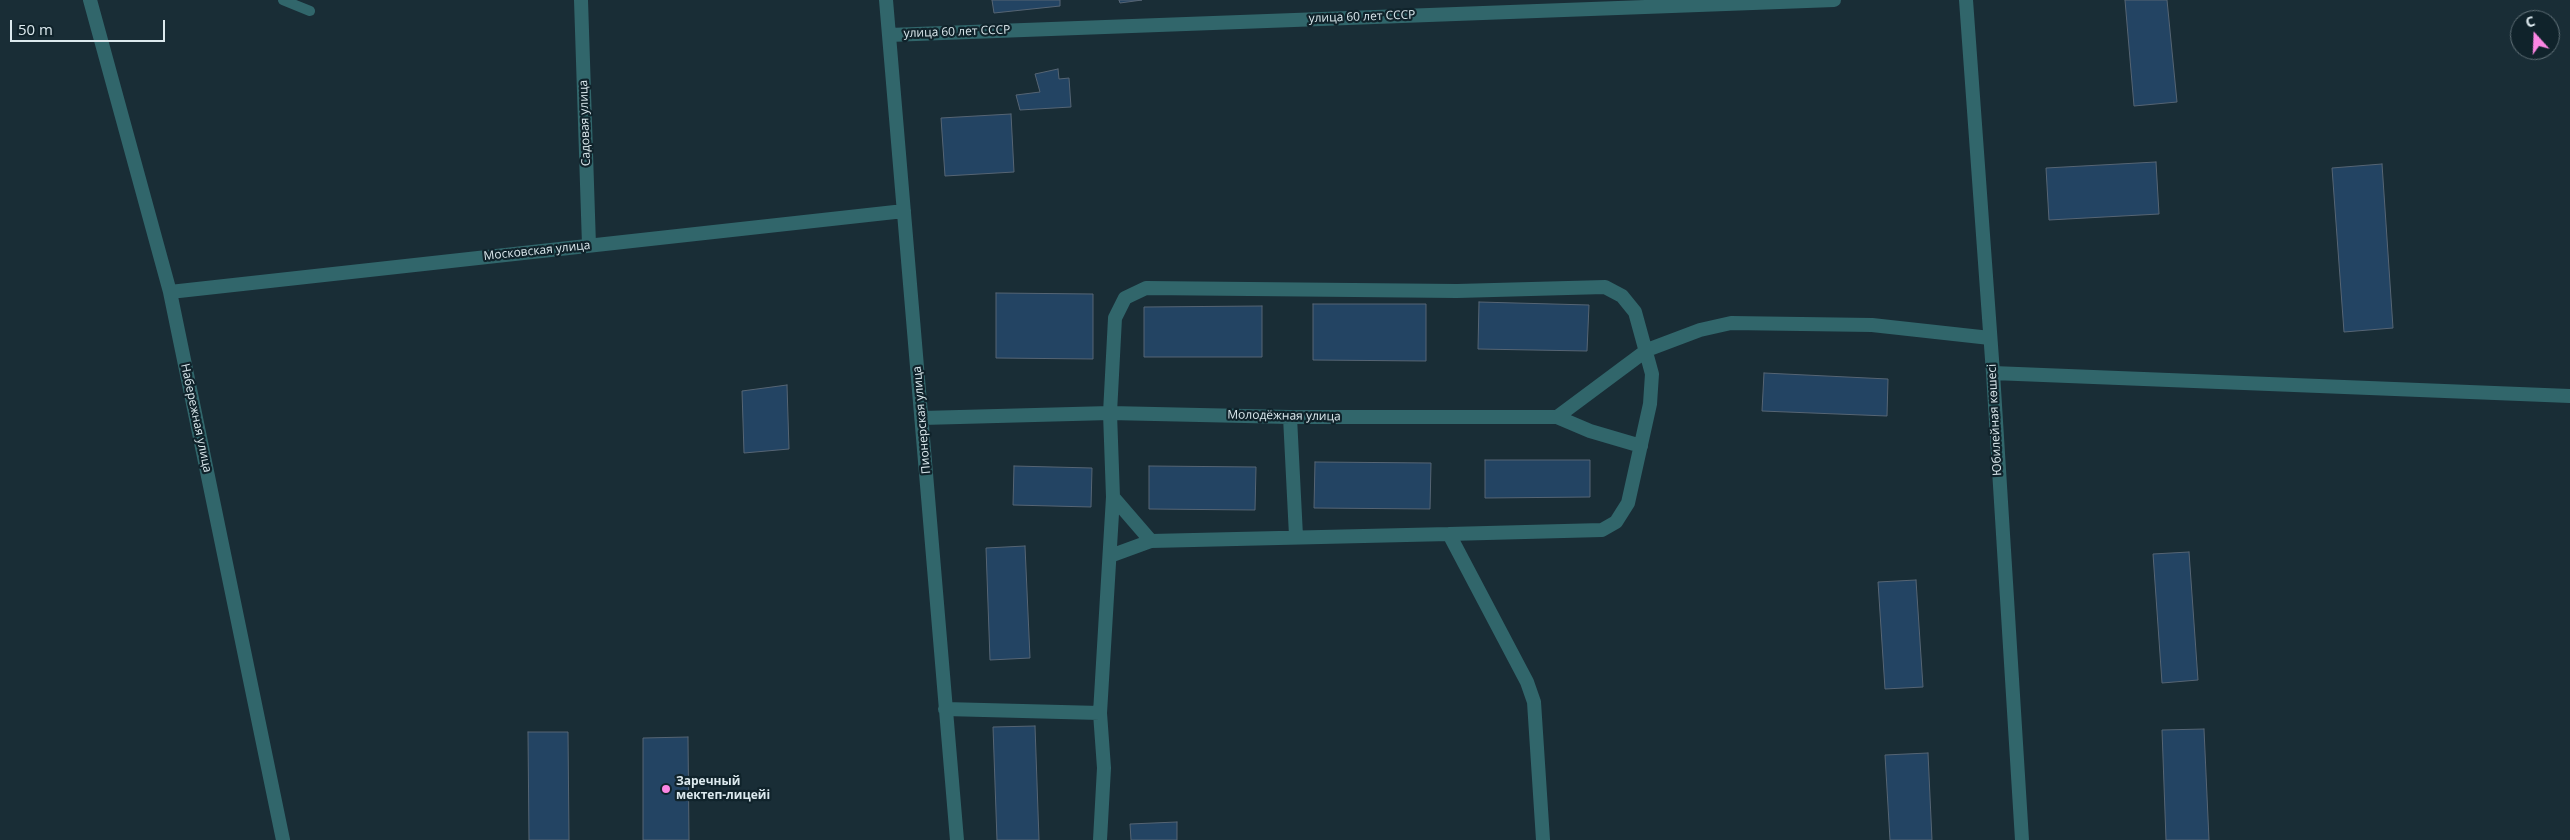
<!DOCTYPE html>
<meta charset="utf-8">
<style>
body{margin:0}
#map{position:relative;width:2570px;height:840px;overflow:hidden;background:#192d36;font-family:"Open Sans",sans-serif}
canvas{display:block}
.north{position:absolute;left:2510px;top:10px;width:50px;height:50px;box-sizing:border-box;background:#10232b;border:1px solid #627279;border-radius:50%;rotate:340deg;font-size:14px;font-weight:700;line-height:20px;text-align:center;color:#dce9ee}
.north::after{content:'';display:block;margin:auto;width:18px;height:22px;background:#fc86e3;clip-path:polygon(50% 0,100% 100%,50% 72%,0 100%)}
.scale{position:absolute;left:10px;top:20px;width:155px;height:22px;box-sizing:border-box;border:2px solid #dce9ee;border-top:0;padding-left:6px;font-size:15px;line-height:18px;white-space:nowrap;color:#dce9ee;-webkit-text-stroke:4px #10232b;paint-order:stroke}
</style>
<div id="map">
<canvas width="2570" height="840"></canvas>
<div class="north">С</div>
<div class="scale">50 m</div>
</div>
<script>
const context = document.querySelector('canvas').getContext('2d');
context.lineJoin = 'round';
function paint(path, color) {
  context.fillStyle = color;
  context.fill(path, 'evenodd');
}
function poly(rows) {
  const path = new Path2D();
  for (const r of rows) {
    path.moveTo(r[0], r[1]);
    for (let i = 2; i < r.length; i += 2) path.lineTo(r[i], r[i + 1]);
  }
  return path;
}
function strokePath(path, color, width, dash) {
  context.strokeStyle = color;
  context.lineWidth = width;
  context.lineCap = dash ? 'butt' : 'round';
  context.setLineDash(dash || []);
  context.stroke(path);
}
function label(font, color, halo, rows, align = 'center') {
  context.font = font + ' "Open Sans",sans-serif';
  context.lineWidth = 4.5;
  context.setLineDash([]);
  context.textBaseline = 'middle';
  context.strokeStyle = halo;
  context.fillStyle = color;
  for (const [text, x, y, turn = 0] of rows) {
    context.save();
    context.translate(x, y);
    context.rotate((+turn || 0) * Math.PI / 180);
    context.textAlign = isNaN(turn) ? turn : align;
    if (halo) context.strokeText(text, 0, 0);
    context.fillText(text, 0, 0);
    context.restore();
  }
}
const building = poly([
 [992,0,1060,0,1060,6,994,13,992,0],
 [1119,0,1142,0,1120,3,1119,0],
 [2125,0,2167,0,2177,102,2134,106,2125,0],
 [1058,69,1059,79,1069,78,1071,107,1020,110,1016,95,1040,92,1035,74,1058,69],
 [1011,114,1014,172,945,176,941,118,1011,114],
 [2156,162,2159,214,2049,220,2046,168,2156,162],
 [2382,164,2393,328,2344,332,2332,168,2382,164],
 [996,293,1093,294,1093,359,996,358,996,293],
 [1479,302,1589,305,1587,351,1478,349,1479,302],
 [1313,304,1426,304,1426,361,1313,360,1313,304],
 [1262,306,1262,357,1144,357,1144,307,1262,306],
 [1764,373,1888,379,1887,416,1762,411,1764,373],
 [787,385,789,449,744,453,742,391,787,385],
 [1485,460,1590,460,1590,497,1485,498,1485,460],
 [1315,462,1431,463,1430,509,1314,508,1315,462],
 [1014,466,1092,468,1091,507,1013,505,1014,466],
 [1149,466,1256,467,1255,510,1149,509,1149,466],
 [1025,546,1030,658,990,660,986,548,1025,546],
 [2189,552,2198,680,2162,683,2153,554,2189,552],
 [1916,580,1923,687,1885,689,1878,582,1916,580],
 [1035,726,1039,840,997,840,993,727,1035,726],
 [2204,729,2209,840,2166,840,2162,730,2204,729],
 [528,732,568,732,569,840,529,840,528,732],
 [688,737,689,840,643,840,643,738,688,737],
 [1928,753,1932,840,1890,840,1885,755,1928,753],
 [1177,822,1177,840,1131,840,1130,824,1177,822]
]);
const service = poly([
 [283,0,310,11]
]);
const minor = poly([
 [90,0,170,292,283,840],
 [581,0,589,245],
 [886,0,957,840],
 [1966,0,1993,373,2022,840],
 [889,35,1834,0],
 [170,292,904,211],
 [1993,373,2570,396],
 [1290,417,1296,536],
 [1557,417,1647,350,1700,330,1731,323,1872,325,1990,338],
 [922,418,1110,413,1290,417,1557,417,1590,431,1641,446],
 [1113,497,1151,541],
 [1110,556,1151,541,1449,534,1527,682,1534,702,1543,840],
 [945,709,1100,713,1113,497,1110,413,1115,318,1125,298,1146,288,1457,291,1605,287,1622,296,1635,312,1652,374,1650,404,1628,503,1616,522,1602,530,1449,534],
 [1100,713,1104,768,1100,840]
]);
const markers = [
 [666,789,5,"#fc86e3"]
];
const streetNames = [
 ["улица 60 лет СССР",1362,17,-2],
 ["улица 60 лет СССР",957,32,-2],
 ["Садовая улица",585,123,-92],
 ["Московская улица",537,251,-6],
 ["Молодёжная улица",1284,416,1],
 ["Набережная улица",196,418,78],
 ["Пионерская улица",922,420,-95],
 ["Юбилейная көшесі",1995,420,-93]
];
const poiNames = [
 ["Заречный",676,782],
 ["мектеп-лицейі",676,796]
];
paint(building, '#234463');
strokePath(building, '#566574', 1);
strokePath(service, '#31666b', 10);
strokePath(minor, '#31666b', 14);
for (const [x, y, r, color] of markers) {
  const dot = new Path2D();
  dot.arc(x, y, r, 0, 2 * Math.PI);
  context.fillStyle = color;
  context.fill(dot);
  strokePath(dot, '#10232b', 2);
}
label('12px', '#dce9ee', '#10232b', streetNames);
label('bold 12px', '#dce9ee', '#10232b', poiNames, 'left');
</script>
